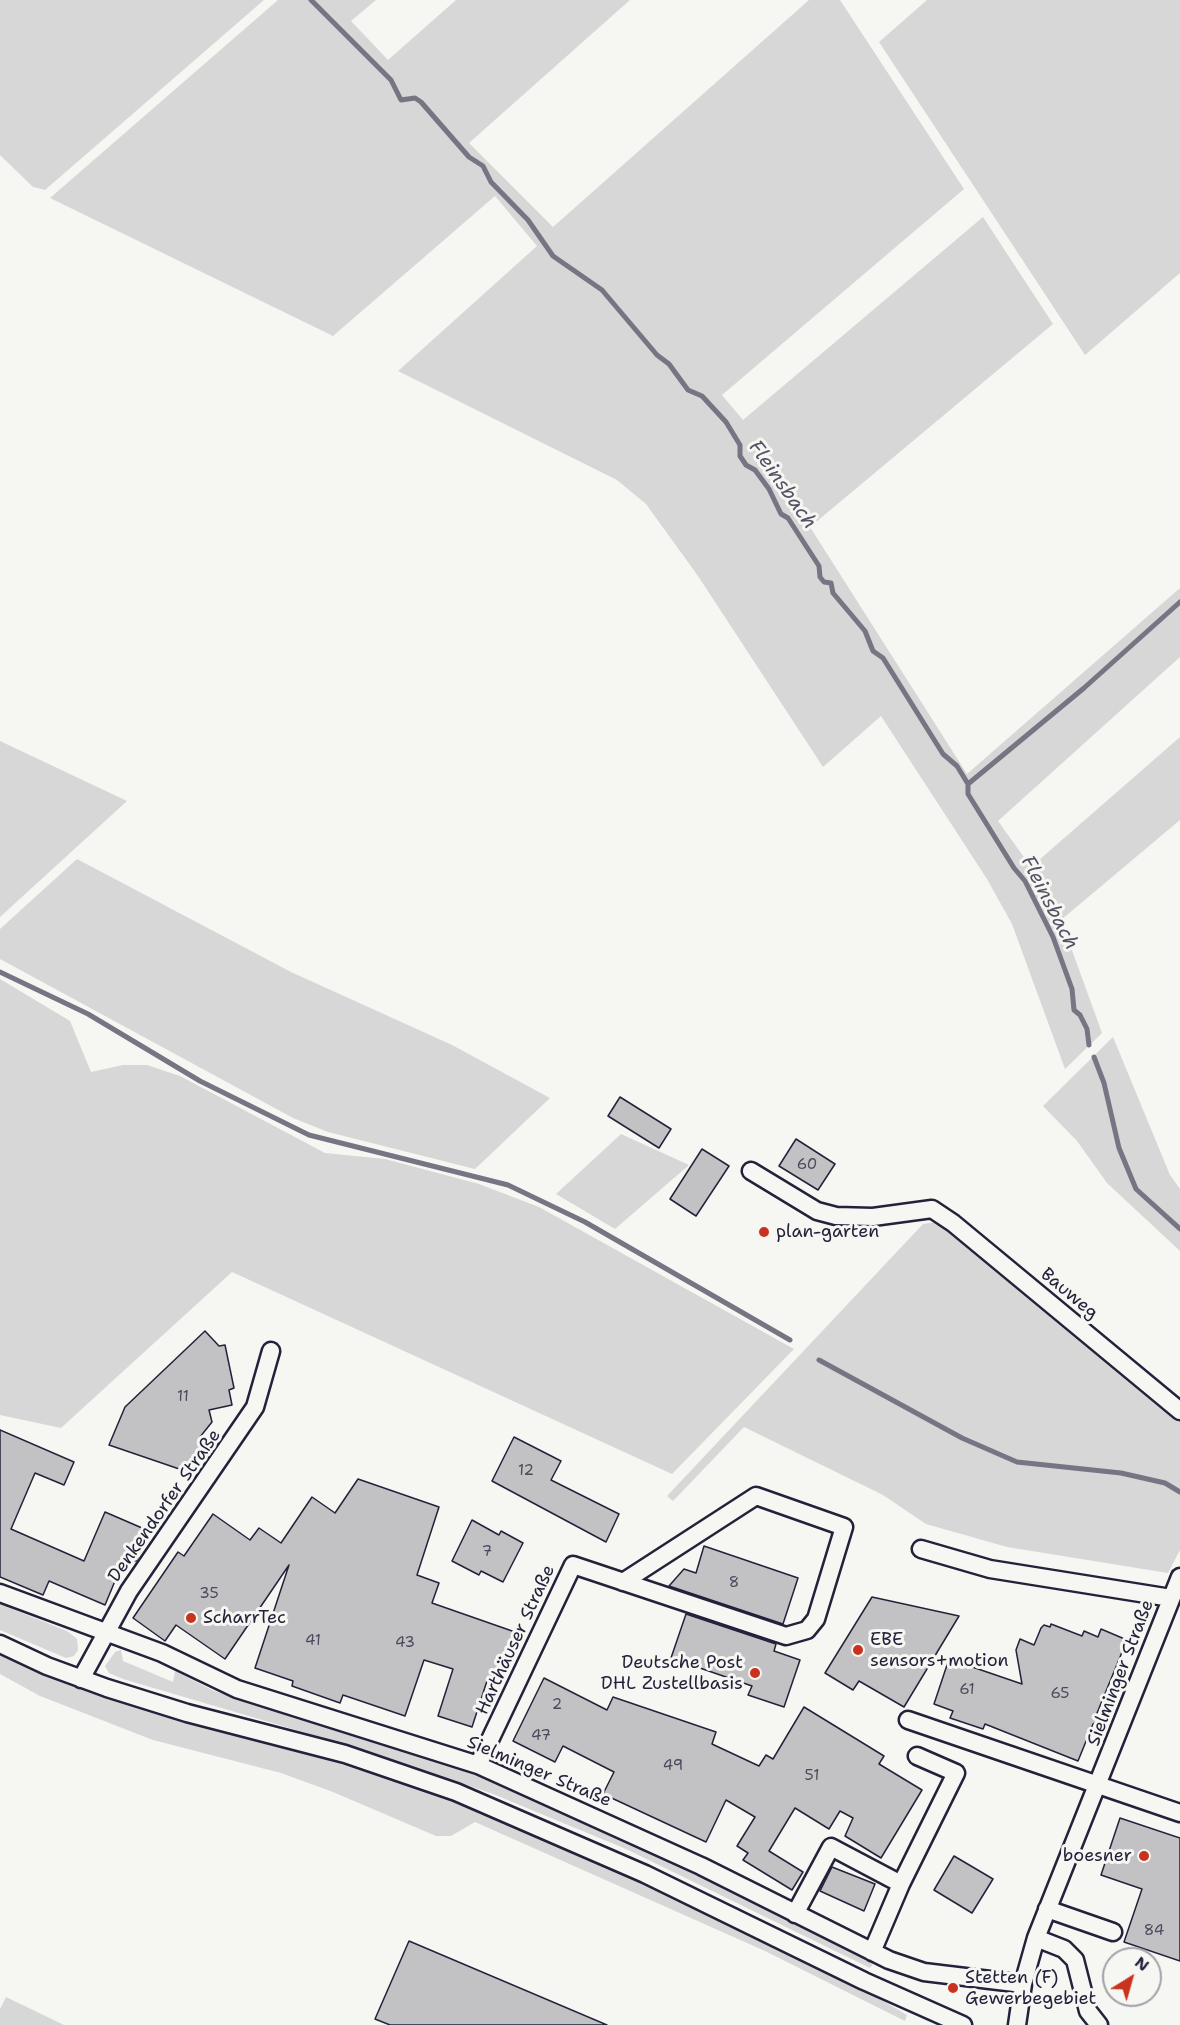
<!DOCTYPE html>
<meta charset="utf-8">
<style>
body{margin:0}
#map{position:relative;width:1180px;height:2025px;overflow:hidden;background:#f6f6f2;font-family:"Shantell Sans",sans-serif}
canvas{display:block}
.north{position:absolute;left:1102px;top:1947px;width:60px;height:60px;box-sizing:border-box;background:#f6f6f2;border:2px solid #a1a1a9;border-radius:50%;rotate:37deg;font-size:16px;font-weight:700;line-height:24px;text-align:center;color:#22223b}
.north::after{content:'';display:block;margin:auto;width:21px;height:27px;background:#c8321e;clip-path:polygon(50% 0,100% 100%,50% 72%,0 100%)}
</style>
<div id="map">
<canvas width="1180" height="2025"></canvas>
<div class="north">N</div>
</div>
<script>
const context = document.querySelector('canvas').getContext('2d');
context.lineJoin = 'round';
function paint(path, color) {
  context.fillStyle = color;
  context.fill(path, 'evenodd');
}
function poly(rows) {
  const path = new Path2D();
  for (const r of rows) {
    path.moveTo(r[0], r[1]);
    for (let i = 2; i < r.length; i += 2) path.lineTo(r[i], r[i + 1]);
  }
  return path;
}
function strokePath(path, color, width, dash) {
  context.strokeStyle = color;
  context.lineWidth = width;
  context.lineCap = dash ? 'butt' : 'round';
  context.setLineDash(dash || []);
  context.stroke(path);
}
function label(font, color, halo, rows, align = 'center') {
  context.font = font + ' "Shantell Sans",sans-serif';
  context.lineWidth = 6;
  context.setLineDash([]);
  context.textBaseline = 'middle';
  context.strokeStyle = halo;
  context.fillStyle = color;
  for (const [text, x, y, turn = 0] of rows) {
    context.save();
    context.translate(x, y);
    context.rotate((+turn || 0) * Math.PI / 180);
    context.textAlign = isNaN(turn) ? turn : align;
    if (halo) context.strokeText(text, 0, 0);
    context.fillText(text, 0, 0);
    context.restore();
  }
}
const green = poly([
 [0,0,264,0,45,190,33,187,0,155],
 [278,0,376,0,351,21,388,60,456,0,630,0,469,143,553,227,809,0,840,0,964,189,722,395,743,420,983,217,1053,324,810,527,967,774,1180,588,1180,657,998,821,1031,867,1180,737,1180,820,1061,920,1102,1033,1065,1069,1012,924,987,879,881,716,823,767,698,576,646,504,617,480,398,371,537,246,495,196,333,336,50,198],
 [927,0,1180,0,1180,273,1085,355,879,42],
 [0,741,127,801,0,917],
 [77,859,291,972,452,1045,550,1098,475,1169,328,1132,293,1118,0,959,0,929],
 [0,979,70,1021,91,1072,123,1065,147,1065,180,1076,325,1153,385,1159,479,1184,539,1207,794,1349,672,1474,232,1272,61,1428,0,1415],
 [1113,1037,1170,1175,1180,1189,1180,1251,1107,1183,1077,1141,1043,1106],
 [621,1134,689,1165,615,1229,556,1194],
 [937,1222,950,1226,1180,1416,1180,1550,1168,1573,1007,1547,926,1524,883,1495,744,1427,673,1501,667,1496,923,1224],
 [0,1604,67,1631,77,1639,78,1650,74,1656,66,1658,0,1630],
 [0,1650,267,1741,448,1798,524,1826,636,1877,842,1977,907,2015,905,2021,765,1951,475,1822,451,1836,436,1836,333,1792,281,1773,153,1740,40,1696,0,1674],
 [121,1650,123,1661,173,1682,175,1671,214,1691,477,1774,517,1790,719,1882,875,1961,870,1968,626,1849,493,1794,364,1750,123,1679,109,1673,105,1666,115,1652],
 [6,1997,64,2025,0,2025,0,2009]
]);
const stream = poly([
 [311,0,391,80,401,100,415,98,421,102,469,157,483,166,491,182,528,220,553,256,602,290,657,355,669,364,688,390,702,396,726,422,740,445,740,456,746,465,755,470,769,489,781,514,788,518,819,566,820,577,824,582,831,583,833,593,865,631,873,651,883,658,943,754,957,766,968,784,968,794,1014,868,1025,881,1053,937,1072,989,1074,1010,1080,1015,1087,1029,1089,1045],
 [968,784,1084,688,1180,602],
 [0,972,88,1014,200,1081,309,1135,508,1185,585,1222,790,1340],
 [1094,1057,1104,1083,1119,1148,1136,1189,1180,1229],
 [819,1360,962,1438,1017,1462,1121,1473,1165,1483,1180,1492]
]);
const building = poly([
 [620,1097,671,1129,659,1148,608,1116,620,1097],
 [796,1139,835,1164,818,1190,779,1166,796,1139],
 [702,1149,729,1166,696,1216,670,1199,702,1149],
 [205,1331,219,1346,225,1345,234,1388,229,1390,232,1405,209,1410,212,1422,200,1437,205,1439,191,1473,109,1445,125,1407,205,1331],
 [0,1430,74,1462,64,1485,35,1473,11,1529,84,1561,105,1512,149,1531,136,1561,125,1557,105,1605,49,1581,43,1595,0,1577,0,1430],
 [514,1437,561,1461,551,1480,619,1514,606,1542,492,1481,514,1437],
 [358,1479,439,1507,417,1575,439,1583,432,1603,515,1632,497,1684,487,1681,472,1727,438,1716,453,1669,424,1660,405,1716,343,1695,340,1703,292,1686,293,1681,255,1668,289,1565,225,1659,176,1625,165,1641,133,1618,178,1552,184,1556,213,1514,250,1540,259,1528,281,1543,312,1497,335,1513,358,1479],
 [472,1520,499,1535,501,1531,523,1543,503,1582,481,1571,479,1575,452,1561,472,1520],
 [704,1546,798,1578,783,1624,669,1586,684,1569,696,1573,704,1546],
 [872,1597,959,1616,904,1707,859,1681,853,1690,825,1673,872,1597],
 [686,1614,776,1644,774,1651,800,1660,784,1707,748,1695,752,1686,671,1658,686,1614],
 [1051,1624,1082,1636,1084,1631,1098,1637,1101,1629,1127,1640,1095,1718,1097,1722,1093,1724,1078,1761,985,1724,983,1729,950,1718,953,1711,934,1704,949,1659,1022,1684,1016,1650,1020,1639,1034,1645,1041,1628,1044,1625,1050,1627,1051,1624],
 [544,1678,607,1710,613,1697,716,1732,712,1744,759,1766,766,1755,773,1759,804,1707,884,1756,879,1764,922,1790,881,1858,845,1836,853,1818,840,1811,829,1829,795,1808,769,1851,803,1872,792,1890,743,1860,748,1853,737,1846,755,1817,726,1800,706,1842,603,1794,614,1772,563,1746,555,1762,513,1741,544,1678],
 [1120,1818,1180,1838,1180,1961,1124,1942,1142,1889,1101,1875,1120,1818],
 [954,1856,993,1879,972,1913,934,1890,954,1856],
 [832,1867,875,1884,864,1911,820,1891,832,1867],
 [409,1941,607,2025,390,2025,375,2019,409,1941]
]);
const minor = poly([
 [751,1171,817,1211,836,1216,873,1217,932,1209,953,1223,1180,1411],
 [921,1549,990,1569,1171,1598],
 [0,1593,162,1653,237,1689,478,1765,701,1866,889,1960,924,1972,1023,1984],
 [0,1644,47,1666,107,1688,187,1713,345,1754,456,1792,645,1874,864,1981,963,2025],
 [81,1679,129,1591,255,1407,271,1351],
 [908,1720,1180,1813],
 [478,1765,573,1565,786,1636,807,1630,816,1619,844,1527,756,1496,623,1582],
 [901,1884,956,1773,917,1756],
 [1047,1909,1113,1932],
 [795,1914,831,1847,901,1884,872,1952],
 [1036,1938,1064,1949,1075,1960,1088,2011,1099,2025],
 [1017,2025,1023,1984,1036,1938,1180,1577]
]);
const markers = [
 [764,1232,6,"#c8321e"],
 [191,1618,6,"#c8321e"],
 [858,1650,6,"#c8321e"],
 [755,1673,6,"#c8321e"],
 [1144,1856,6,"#c8321e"],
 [953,1988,6,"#c8321e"]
];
const numberNames = [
 ["60",807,1165],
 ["11",183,1397],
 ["12",526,1471],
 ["7",487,1552],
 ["8",734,1583],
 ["35",209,1594],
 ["41",313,1641],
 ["43",405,1643],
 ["61",967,1690],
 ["65",1060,1694],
 ["2",557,1705],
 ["47",541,1736],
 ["49",673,1766],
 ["51",812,1776],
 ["84",1154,1931]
];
const poiNames = [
 ["plan-garten",776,1232],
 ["ScharrTec",203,1618],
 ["EBE",870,1640],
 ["sensors+motion",870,1661],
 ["Deutsche Post",743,1663,"right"],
 ["DHL Zustellbasis",743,1684,"right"],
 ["boesner",1132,1856,"right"],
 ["Stetten (F)",965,1978],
 ["Gewerbegebiet",965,1999]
];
const streetNames = [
 ["Bauweg",1069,1294,40],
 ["Denkendorfer Straße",165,1506,-55],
 ["Harthäuser Straße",516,1640,-65],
 ["Sielminger Straße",1121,1673,-69],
 ["Sielminger Straße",539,1772,23]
];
const waterNames = [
 ["Fleinsbach",782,485,55],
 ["Fleinsbach",1049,903,63]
];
paint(green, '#d7d7d7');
strokePath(stream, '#757583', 5);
paint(building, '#c2c2c4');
strokePath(building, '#22223b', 1.5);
strokePath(minor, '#22223b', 21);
strokePath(minor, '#f6f6f2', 16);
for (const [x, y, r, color] of markers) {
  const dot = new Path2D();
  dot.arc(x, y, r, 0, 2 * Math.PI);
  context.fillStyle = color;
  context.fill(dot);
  strokePath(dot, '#f6f6f2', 2);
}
label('15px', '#4a4a5d', null, numberNames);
label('18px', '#22223b', '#f6f6f2', poiNames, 'left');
label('18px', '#22223b', '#f6f6f2', streetNames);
label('italic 20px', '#535365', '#f6f6f2', waterNames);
</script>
